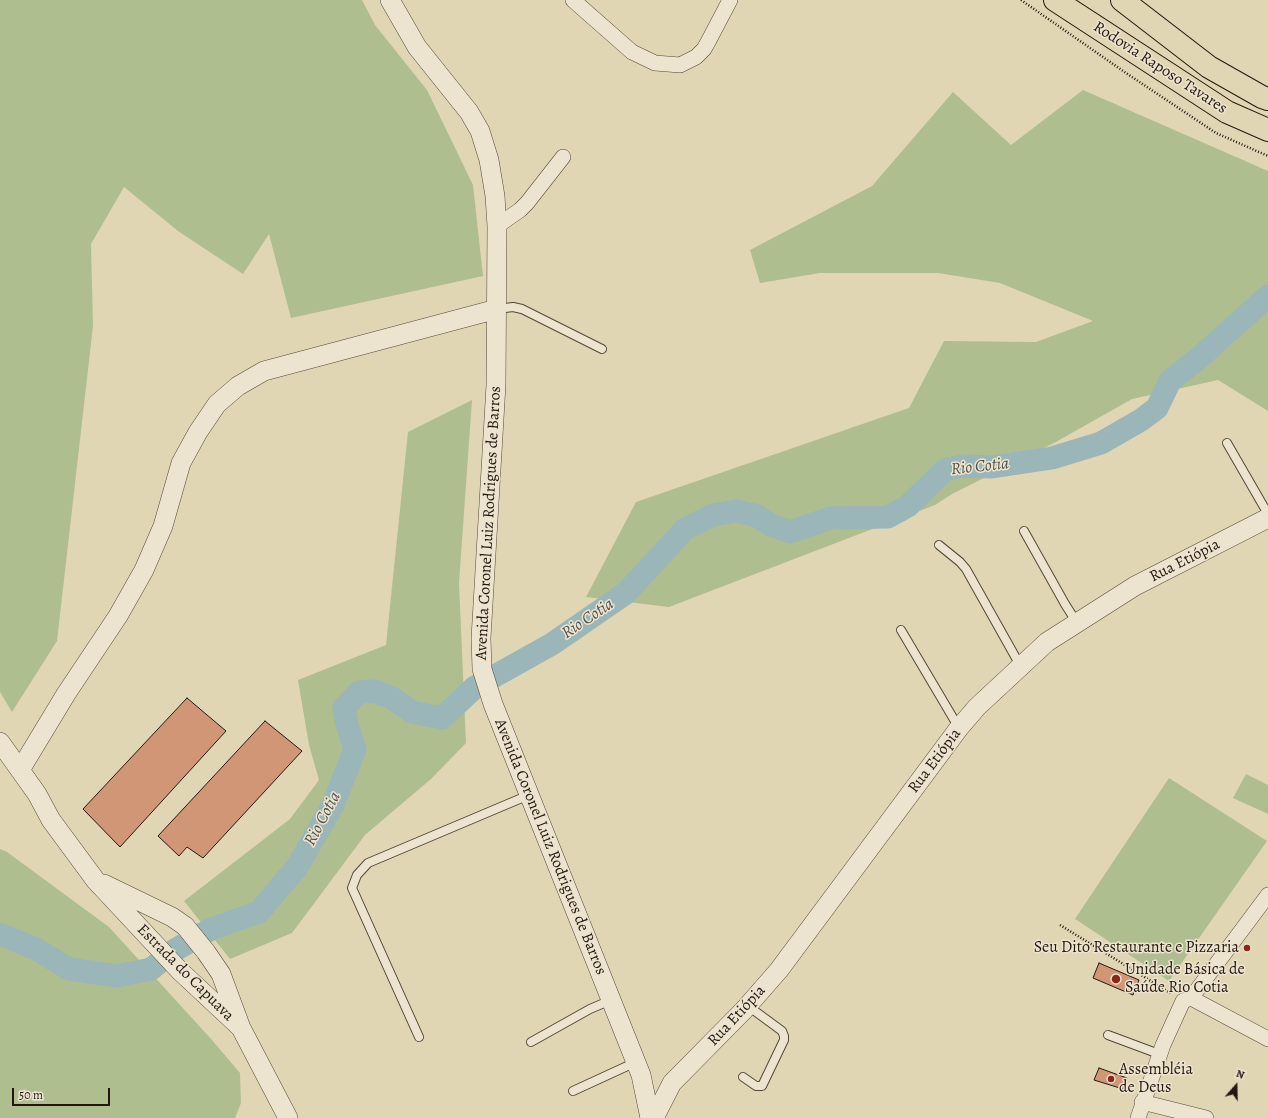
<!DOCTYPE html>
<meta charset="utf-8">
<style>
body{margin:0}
#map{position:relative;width:1268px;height:1118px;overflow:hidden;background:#e1d6b3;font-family:Alegreya,serif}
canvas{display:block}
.north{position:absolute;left:1216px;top:1066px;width:40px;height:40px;-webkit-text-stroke:3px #ece4ce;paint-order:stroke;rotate:20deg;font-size:11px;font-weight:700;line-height:16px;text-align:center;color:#241710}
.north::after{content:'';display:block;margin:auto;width:14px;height:18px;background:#241710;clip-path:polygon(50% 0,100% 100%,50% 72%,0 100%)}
.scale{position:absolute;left:12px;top:1088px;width:98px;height:18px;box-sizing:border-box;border:2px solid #241710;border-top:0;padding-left:5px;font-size:12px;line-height:14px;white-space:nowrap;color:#241710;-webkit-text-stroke:3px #ece4ce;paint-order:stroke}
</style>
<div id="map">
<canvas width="1268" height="1118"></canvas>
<div class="north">N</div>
<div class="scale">50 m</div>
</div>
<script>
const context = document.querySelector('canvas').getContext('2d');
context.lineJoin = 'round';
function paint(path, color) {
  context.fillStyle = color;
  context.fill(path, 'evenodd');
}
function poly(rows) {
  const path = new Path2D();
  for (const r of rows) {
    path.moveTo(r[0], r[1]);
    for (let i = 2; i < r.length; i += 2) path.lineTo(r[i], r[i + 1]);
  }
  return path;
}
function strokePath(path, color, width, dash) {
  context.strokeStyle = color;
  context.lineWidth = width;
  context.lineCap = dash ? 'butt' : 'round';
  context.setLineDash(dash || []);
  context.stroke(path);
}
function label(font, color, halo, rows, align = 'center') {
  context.font = font + ' Alegreya,serif';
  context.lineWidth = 3;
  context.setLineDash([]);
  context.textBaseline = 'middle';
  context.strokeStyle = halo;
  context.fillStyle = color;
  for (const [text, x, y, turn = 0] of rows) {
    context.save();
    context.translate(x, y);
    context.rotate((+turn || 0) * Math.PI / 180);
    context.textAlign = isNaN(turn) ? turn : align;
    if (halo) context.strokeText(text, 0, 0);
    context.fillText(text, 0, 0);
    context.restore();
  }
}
const green = poly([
 [0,0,362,0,375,25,427,90,473,185,483,276,291,318,269,234,243,274,178,231,124,187,91,244,93,326,57,641,12,712,0,692],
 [1083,90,1268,171,1268,411,1218,380,1132,399,1054,443,952,494,935,505,669,607,586,597,636,502,909,408,944,341,1036,342,1093,321,1000,283,938,273,820,273,760,283,750,250,872,186,953,92,1011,145],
 [472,400,459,583,466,743,431,779,365,835,292,933,230,959,184,901,290,819,319,780,309,745,298,680,386,645,408,432],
 [1246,774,1268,785,1268,814,1233,798],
 [1169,778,1267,841,1169,981,1075,919],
 [0,849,7,852,109,927,212,1040,240,1073,241,1103,235,1118,0,1118]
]);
const river = poly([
 [0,934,36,949,69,969,117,976,151,969,175,950,211,929,259,912,297,867,333,805,355,749,347,725,344,708,359,692,374,691,392,698,412,712,442,718,475,687,552,644,626,593,685,529,713,515,737,511,757,516,771,525,790,532,831,518,888,517,908,506,945,470,961,466,992,467,1052,458,1101,443,1141,420,1157,408,1170,381,1200,357,1268,296]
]);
const building = poly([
 [187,698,226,731,120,847,83,809,187,698],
 [265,721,302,751,203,858,187,847,179,856,158,836,265,721],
 [1099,963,1139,980,1133,995,1093,978,1099,963],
 [1099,1068,1127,1078,1123,1089,1094,1080,1099,1068]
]);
const path = poly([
 [1021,0,1126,73,1216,133,1268,156],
 [1060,925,1172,994]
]);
const service = poly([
 [497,309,513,307,522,309,602,349],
 [1227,443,1268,514],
 [1024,531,1065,604,1077,623],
 [939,545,960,562,966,569,1021,667],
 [901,630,959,728],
 [1108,1035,1159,1054],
 [419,1037,352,888,357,875,368,863,529,795],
 [531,1042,590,1009,611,1000],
 [743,1077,756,1086,762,1086,784,1040,784,1036,782,1031,748,1006],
 [573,1091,636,1062]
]);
const minor = poly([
 [573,0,632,52,655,63,680,65,696,57,704,49,708,42,730,0],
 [497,226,520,210,527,203,563,157],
 [1191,998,1268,1039],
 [1142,1102,1206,1118],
 [1138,1118,1163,1045,1183,1001,1191,998,1268,895]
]);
const tertiary = poly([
 [390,0,417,47,469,112,480,131,489,160,495,196,497,226,496,385,481,638,482,669,493,704,641,1075,650,1118],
 [0,742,37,794,51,820,96,881,180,971,241,1028],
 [20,770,66,694,118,616,144,570,163,526,181,463,198,432,217,404,238,386,264,371,497,309],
 [104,884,172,917,185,926,206,952,221,974,241,1028,288,1118],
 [654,1118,672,1083,744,1010,779,970,959,728,977,707,1047,642,1135,586,1268,518]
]);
const motorway = poly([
 [1055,0,1227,112,1268,130],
 [1122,0,1209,67,1262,97,1268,99]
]);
const markers = [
 [1247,948,4,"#8f2418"],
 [1116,979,5,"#8f2418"],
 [1111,1079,4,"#8f2418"]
];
const streetNames = [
 ["Rodovia Raposo Tavares",1160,68,33],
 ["Avenida Coronel Luiz Rodrigues de Barros",489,523,-87],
 ["Rua Etiópia",1185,561,-27],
 ["Rua Etiópia",935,761,-53],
 ["Avenida Coronel Luiz Rodrigues de Barros",550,847,68],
 ["Estrada do Capuava",185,973,45],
 ["Rua Etiópia",737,1016,-47]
];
const poiNames = [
 ["Seu Dito Restaurante e Pizzaria",1239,948,"right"],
 ["Unidade Básica de",1125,970],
 ["Saúde Rio Cotia",1125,988],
 ["Assembléia",1119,1070],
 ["de Deus",1119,1088]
];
const waterNames = [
 ["Rio Cotia",980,467,-6],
 ["Rio Cotia",588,619,-34],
 ["Rio Cotia",323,819,-62]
];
paint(green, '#afbe8f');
strokePath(river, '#9ab6b8', 23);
paint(building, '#d09676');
strokePath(building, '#241710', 1);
strokePath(service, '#534739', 10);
strokePath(minor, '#534739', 16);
strokePath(tertiary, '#534739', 20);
strokePath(motorway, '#241710', 24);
strokePath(path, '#241710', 2.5, [1, 2]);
strokePath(service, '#ece4ce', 8);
strokePath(minor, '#ece4ce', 15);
strokePath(tertiary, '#ece4ce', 19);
strokePath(motorway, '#e1d6b3', 22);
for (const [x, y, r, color] of markers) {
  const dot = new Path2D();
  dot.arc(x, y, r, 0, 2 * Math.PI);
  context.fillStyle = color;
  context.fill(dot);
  strokePath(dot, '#ece4ce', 1.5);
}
label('16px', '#241710', '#ece4ce', streetNames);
label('16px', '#241710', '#ece4ce', poiNames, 'left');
label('italic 17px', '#4d4f4b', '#ece4ce', waterNames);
</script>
